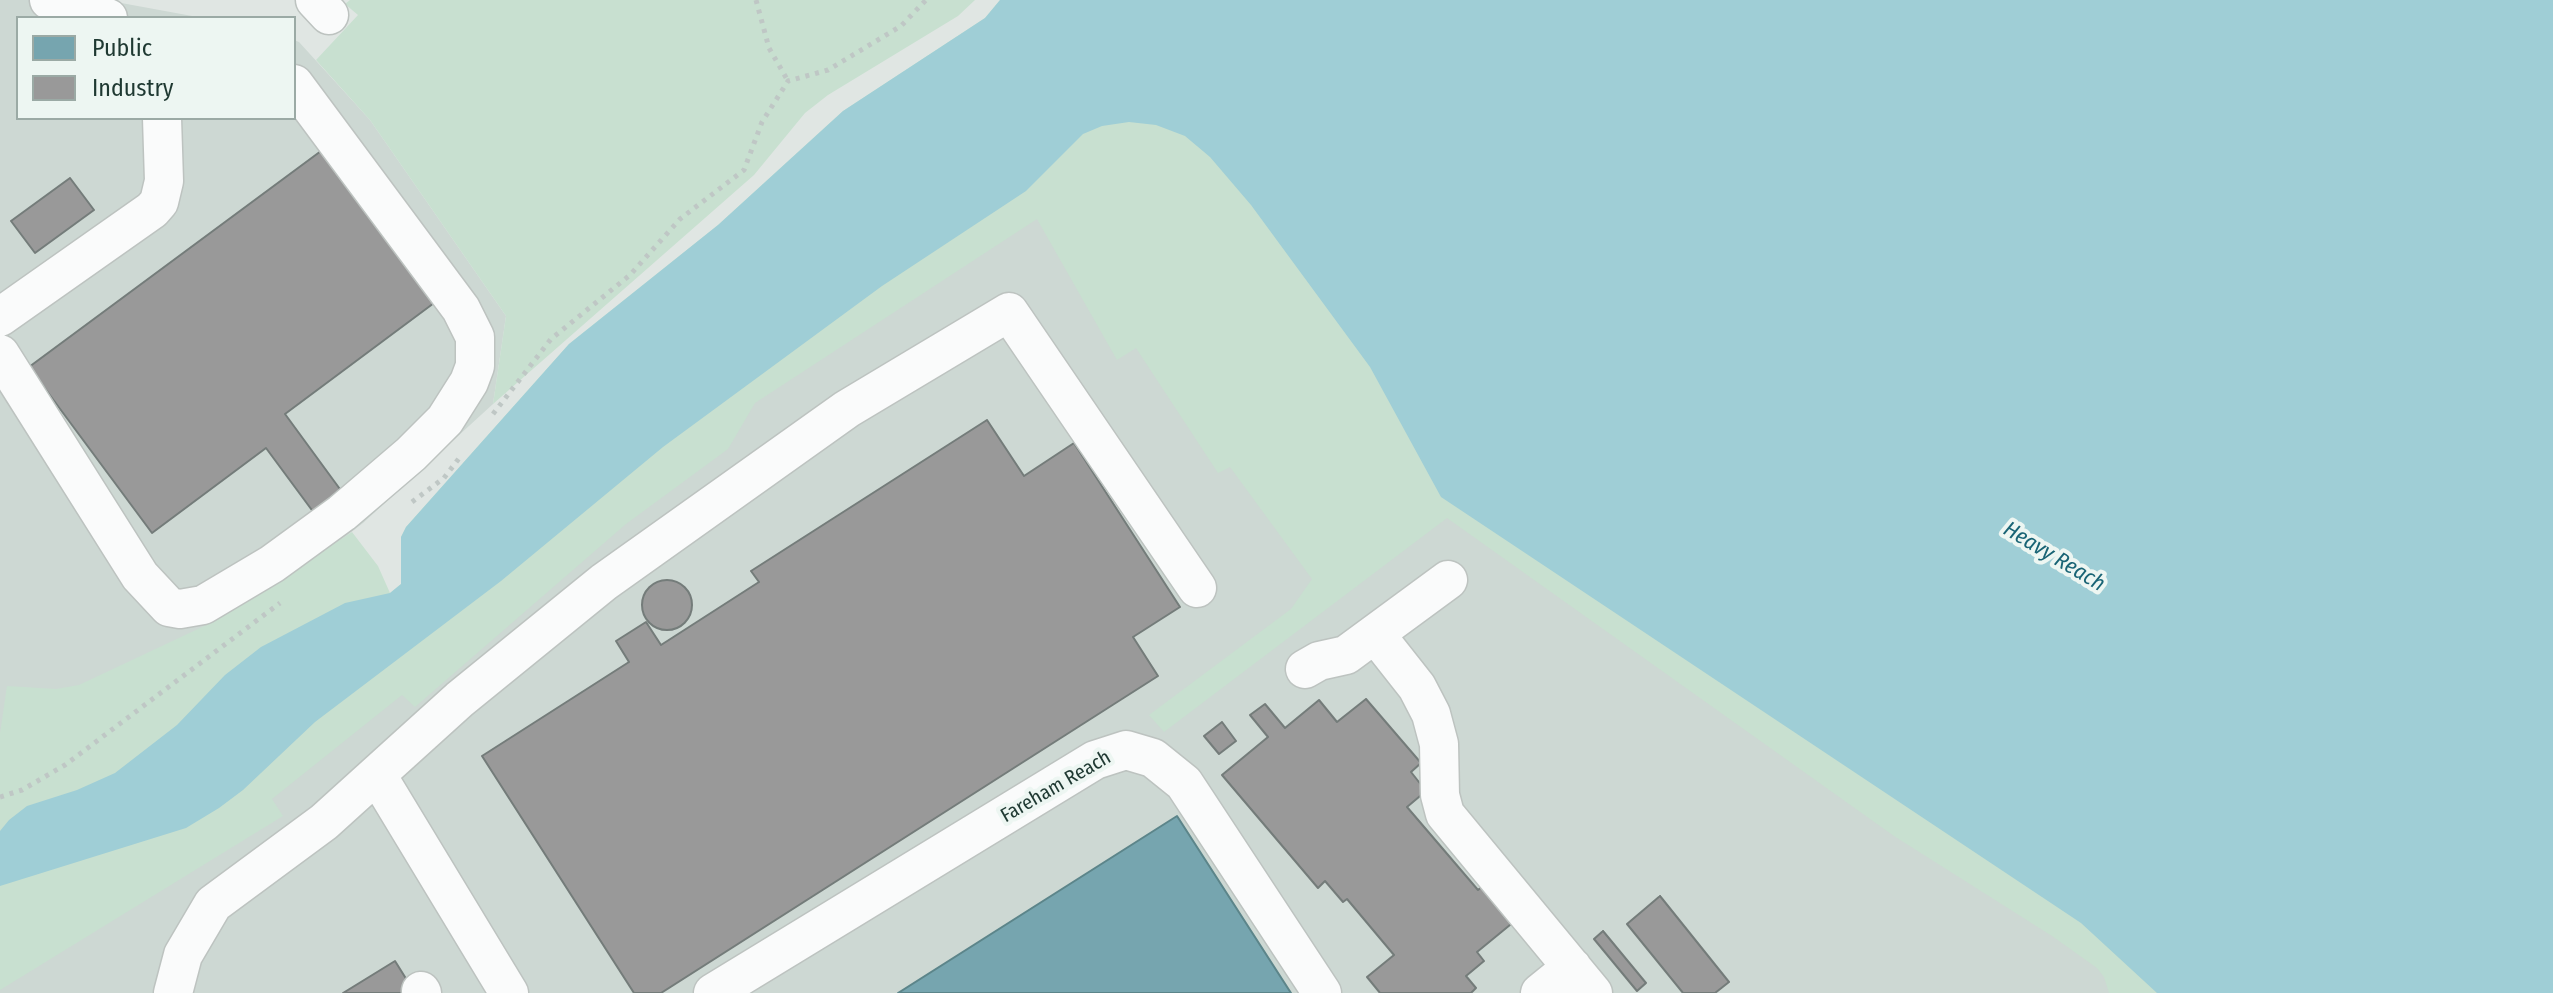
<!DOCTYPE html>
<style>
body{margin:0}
#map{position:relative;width:2553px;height:993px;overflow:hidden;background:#e0e6e3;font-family:"Fira Sans Condensed",sans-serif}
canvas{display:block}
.legend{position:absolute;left:16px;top:16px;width:280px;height:104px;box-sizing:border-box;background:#edf6f2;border:2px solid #9baaa5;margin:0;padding:10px 14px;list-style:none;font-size:24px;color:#1f3932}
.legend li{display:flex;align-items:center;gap:16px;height:40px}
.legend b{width:40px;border:2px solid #9baaa5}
</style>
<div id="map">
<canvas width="2553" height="993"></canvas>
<ul class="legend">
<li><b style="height:22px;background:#76a5af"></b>Public</li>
<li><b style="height:22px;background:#999"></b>Industry</li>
</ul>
</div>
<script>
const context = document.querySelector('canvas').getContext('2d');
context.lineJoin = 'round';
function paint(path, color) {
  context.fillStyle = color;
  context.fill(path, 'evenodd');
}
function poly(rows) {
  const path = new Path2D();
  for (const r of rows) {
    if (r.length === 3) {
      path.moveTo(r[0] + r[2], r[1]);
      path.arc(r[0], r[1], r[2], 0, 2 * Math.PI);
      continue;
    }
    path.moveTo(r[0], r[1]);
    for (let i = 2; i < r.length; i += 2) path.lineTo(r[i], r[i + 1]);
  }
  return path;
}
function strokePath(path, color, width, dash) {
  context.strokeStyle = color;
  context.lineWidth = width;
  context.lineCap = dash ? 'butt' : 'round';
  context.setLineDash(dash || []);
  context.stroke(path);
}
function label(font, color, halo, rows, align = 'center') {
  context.font = font + ' "Fira Sans Condensed",sans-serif';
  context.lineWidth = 8;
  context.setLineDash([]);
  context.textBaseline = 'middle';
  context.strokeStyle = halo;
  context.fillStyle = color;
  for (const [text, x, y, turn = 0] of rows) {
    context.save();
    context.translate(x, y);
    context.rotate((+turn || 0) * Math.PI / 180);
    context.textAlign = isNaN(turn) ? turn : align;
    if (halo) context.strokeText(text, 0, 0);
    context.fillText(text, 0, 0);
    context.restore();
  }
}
const built = poly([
 [0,0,105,0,203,18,18,18,18,118,294,118,294,40,299,42,370,120,506,316,493,404,363,523,71,750,0,774],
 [1026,191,2081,923,2157,993,0,993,0,946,315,722]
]);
const green = poly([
 [350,0,975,0,958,16,828,95,805,113,754,175,493,404,506,316,370,120,316,60,358,15,345,4],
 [1000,0,2553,906,2553,993,2109,993,2104,977,2097,968,2052,936,1894,836,1447,518,1164,732,1149,715,1291,609,1312,579,1230,467,1218,473,1136,348,1117,360,1037,219,755,403,728,449,626,524,415,707,402,695,272,799,283,816,0,990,0,734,7,686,56,689,79,685,215,621,352,532,378,566,390,593,401,584,401,537,406,527,569,344,718,225,843,111,985,18]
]);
const water = poly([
 [1000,0,2553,0,2553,993,2157,993,2081,923,1441,497,1370,367,1251,205,1210,157,1185,136,1156,125,1129,122,1102,126,1083,134,1026,191,882,286,663,447,501,581,315,722,243,790,219,808,186,828,0,886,0,831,9,820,27,806,77,790,115,773,177,725,225,675,261,647,345,603,390,593,401,584,401,537,406,527,569,344,718,225,843,111,985,18]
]);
const public = poly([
 [1177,816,1291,993,898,993,1177,816]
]);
const industry = poly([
 [321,151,434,303,285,414,345,496,317,517,266,448,152,533,29,367,321,151],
 [70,178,94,210,35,253,11,221,70,178],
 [987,420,1024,476,1074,443,1180,607,1133,637,1158,676,661,993,634,993,482,756,629,662,616,641,646,622,661,645,759,582,751,571,987,420],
 [667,605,25],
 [1366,699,1421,763,1411,772,1426,791,1407,807,1478,890,1485,884,1516,920,1477,952,1484,961,1466,976,1476,988,1471,993,1380,993,1367,977,1394,955,1347,899,1343,902,1325,881,1318,888,1222,775,1268,737,1250,715,1265,704,1285,728,1319,700,1337,722,1366,699],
 [1222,722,1236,741,1219,754,1204,736,1222,722],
 [1660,896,1729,982,1715,993,1683,993,1627,924,1660,896],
 [1603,931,1646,983,1637,991,1594,939,1603,931],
 [395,961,415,993,343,993,395,961]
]);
const path = poly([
 [756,0,769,48,788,81],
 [493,414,551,339,630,275,680,219,744,170,762,122,788,81,828,70,901,26,926,0],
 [412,502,444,478,460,457],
 [0,797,22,790,65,765,280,603]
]);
const minor = poly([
 [49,0,108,18],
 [315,0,329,15],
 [0,317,152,210,159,202,164,181,162,118],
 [0,354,140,576,169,607,180,609,203,605,272,564,342,513,411,454,445,420,469,382,475,366,475,337,461,309,294,84],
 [1376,635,1417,687,1431,714,1439,744,1440,795,1445,814,1593,993],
 [1305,669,1319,661,1346,655,1448,580],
 [377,775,509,993],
 [421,991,422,993],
 [173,993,183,955,213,904,324,822,460,699,604,582,847,409,1009,312,1197,588],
 [713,993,1095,760,1126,750,1153,758,1184,783,1322,993],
 [1540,993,1572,967]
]);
const streetNames = [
 ["Fareham Reach",1056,787,-30]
];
const waterNames = [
 ["Heavy Reach",2054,557,31]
];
paint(built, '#cdd8d3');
paint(green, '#c8e0d0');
paint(water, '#9fced6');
paint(public, '#76a5af');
strokePath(public, '#5c858a', 2);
paint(industry, '#999');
strokePath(industry, '#747c7a', 2);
strokePath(minor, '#bdc3c0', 41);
strokePath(path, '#bfc7c5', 5, [4, 6]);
strokePath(minor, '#fafbfb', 38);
label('20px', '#1f3932', '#edf6f2', streetNames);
label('italic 22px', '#196475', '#edf6f2', waterNames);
</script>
